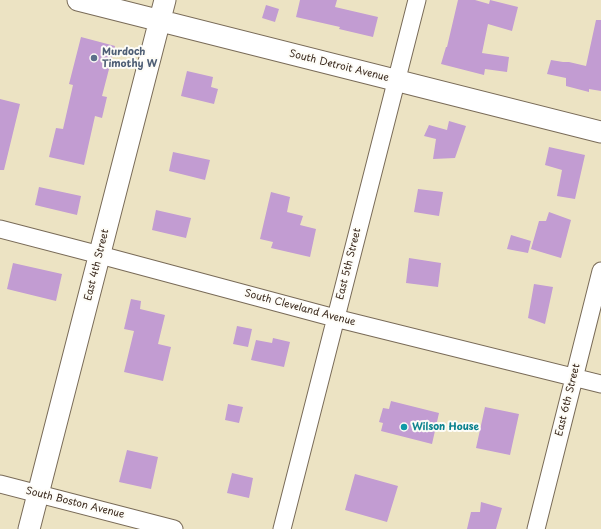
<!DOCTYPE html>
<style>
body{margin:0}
canvas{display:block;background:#ece3c3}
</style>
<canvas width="601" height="529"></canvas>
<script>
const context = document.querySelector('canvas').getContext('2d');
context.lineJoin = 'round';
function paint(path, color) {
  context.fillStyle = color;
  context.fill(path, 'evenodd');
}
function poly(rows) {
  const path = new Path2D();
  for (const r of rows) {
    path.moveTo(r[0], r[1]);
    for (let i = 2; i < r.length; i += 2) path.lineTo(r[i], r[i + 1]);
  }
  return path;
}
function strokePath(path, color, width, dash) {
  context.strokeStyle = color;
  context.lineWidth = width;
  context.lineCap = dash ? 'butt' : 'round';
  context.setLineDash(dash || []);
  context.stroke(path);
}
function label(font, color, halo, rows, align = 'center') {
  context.font = font + ' "Playpen Sans",sans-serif';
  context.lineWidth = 4;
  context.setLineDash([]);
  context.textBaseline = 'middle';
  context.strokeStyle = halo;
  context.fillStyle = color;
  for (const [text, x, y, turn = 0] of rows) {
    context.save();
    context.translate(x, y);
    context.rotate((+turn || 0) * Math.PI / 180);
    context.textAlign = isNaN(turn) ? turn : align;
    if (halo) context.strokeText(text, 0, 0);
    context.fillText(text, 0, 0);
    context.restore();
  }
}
const building = poly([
 [300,0,337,0,335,7,378,17,373,37,339,29,340,27,296,17],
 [458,0,475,0,489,4,490,0,518,7,512,31,488,24,482,53,509,57,507,72,485,69,484,75,441,64,446,47,447,47],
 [266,5,279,9,275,22,262,18],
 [596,20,601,20,601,91,589,89,589,92,566,86,566,78,547,74,551,60,563,62,569,62,586,66],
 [81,37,115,46,102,96,107,97,102,118,95,116,84,165,49,157,56,128,63,129,73,85,69,84],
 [187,71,213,77,211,87,218,89,214,104,181,96],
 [0,99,20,104,4,170,0,170],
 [449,121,466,126,455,158,433,159,436,139,424,136,429,125,447,130],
 [549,147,585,155,575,199,557,196,562,170,545,165],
 [173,152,210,160,205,180,169,171],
 [39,187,81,196,77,215,35,205],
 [418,189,443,192,439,216,414,212],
 [271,192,290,197,287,212,303,216,300,225,316,229,310,257,271,248,273,242,260,239],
 [156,210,191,218,186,238,152,230],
 [549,212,571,220,561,258,531,249,539,221,546,221],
 [511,235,531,241,528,253,507,249],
 [409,258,441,263,438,287,406,283],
 [13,263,62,274,56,301,7,289],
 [534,284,553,287,545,324,528,318],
 [131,299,141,301,140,309,165,315,158,344,171,347,163,381,124,372,134,331,124,329],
 [237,326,252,329,248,347,233,344],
 [273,338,290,342,284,367,251,360,256,340,272,343],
 [391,401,439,413,432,444,381,431,383,423,379,422,383,408,389,409],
 [228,404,243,407,239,423,225,420],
 [485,407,519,414,510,455,476,448],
 [127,450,158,457,151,489,119,482],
 [232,473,253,478,249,498,227,493],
 [355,474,398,486,387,522,345,510],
 [481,502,502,508,496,529,467,529,471,512,480,512]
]);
const minor = poly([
 [0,229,100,255,335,318,601,384],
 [0,484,174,529],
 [282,529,417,0],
 [536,529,601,271]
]);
const tertiary = poly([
 [78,0,601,132],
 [29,529,165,0]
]);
const markers = [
 [94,58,4,"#5c6f8a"],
 [404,427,4,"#0f9aa8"]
];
const serviceNames = [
 ["Murdoch",102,52],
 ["Timothy W",102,64]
];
const streetNames = [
 ["South Detroit Avenue",339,66,14],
 ["East 5th Street",349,264,-76],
 ["East 4th Street",97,265,-76],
 ["South Cleveland Avenue",300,308,15],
 ["East 6th Street",568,400,-76],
 ["South Boston Avenue",75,503,14]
];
const cultureNames = [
 ["Wilson House",412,427]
];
paint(building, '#c29cd2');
strokePath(minor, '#796b58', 19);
strokePath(tertiary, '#796b58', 23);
strokePath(minor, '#fff', 17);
strokePath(tertiary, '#fff', 21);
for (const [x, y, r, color] of markers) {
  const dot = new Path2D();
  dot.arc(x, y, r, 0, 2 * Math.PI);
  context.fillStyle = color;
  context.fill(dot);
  strokePath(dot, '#fdfcf7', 1.5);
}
label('bold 10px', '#4e5e75', '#fdfcf7', serviceNames, 'left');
label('10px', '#3b2a1e', '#fdfcf7', streetNames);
label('bold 10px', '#0d838f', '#fdfcf7', cultureNames, 'left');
</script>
